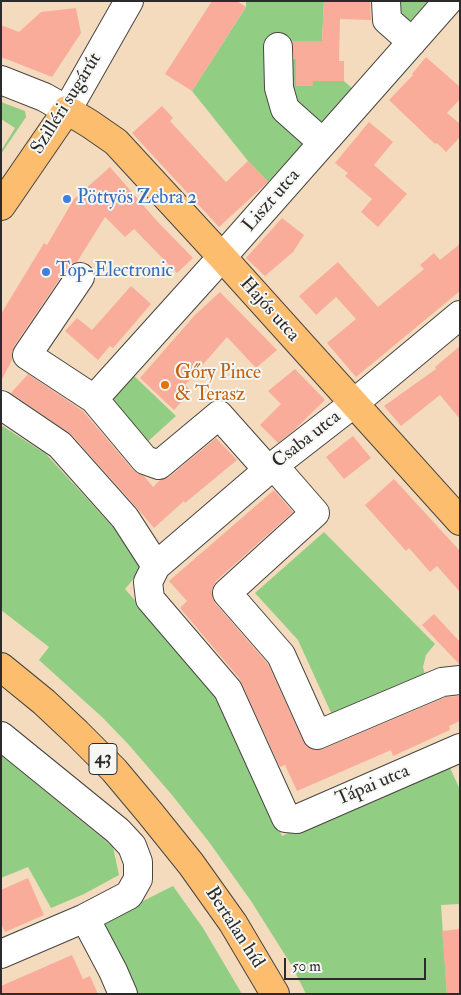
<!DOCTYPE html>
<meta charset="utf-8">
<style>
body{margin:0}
#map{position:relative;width:461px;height:995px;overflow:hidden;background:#f4dbbe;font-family:"IM FELL Double Pica",serif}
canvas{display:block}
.frame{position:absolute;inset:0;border:2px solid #2b2b2b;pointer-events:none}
.scale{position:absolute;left:284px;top:958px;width:142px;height:22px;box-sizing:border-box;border:2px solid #2b2b2b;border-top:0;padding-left:6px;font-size:15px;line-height:18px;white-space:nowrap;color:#2b2b2b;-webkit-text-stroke:4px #f6f6f2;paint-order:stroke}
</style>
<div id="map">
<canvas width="461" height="995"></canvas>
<div class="frame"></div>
<div class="scale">50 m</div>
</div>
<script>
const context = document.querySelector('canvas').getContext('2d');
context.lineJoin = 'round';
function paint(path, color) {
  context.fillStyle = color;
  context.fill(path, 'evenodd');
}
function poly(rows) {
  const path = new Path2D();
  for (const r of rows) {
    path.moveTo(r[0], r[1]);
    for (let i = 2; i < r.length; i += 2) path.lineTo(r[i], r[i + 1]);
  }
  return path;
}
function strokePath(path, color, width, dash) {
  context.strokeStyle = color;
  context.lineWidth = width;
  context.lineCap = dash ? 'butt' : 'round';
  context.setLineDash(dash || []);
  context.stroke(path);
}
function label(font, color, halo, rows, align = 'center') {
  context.font = font + ' "IM FELL Double Pica",serif';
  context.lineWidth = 4;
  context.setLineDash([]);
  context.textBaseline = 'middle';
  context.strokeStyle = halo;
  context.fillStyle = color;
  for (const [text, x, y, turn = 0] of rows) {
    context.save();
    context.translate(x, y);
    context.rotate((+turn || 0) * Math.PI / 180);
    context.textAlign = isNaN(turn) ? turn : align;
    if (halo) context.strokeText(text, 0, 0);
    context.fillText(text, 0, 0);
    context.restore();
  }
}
const green = poly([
 [246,1,324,1,322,41,291,41,291,59,296,59,296,86,313,86,313,81,344,81,353,89,268,182,248,161,192,91,246,7],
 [392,1,429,1,405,26],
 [1,102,25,111,26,117,1,154,1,151,15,128,1,119],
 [131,373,176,416,145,444,114,406,114,391],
 [1,425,46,454,112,526,119,526,143,555,141,570,125,589,216,692,282,836,448,763,460,790,460,904,441,905,447,994,306,994,292,966,251,901,209,842,172,795,129,745,103,718,39,660,49,647,1,610],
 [324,532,435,644,426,655,423,667,426,678,333,717,298,640,255,593],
 [1,755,113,847,119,875,84,894,51,908,28,867,1,878],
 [173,886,203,928,242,994,132,994,97,924]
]);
const building = poly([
 [212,1,237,1,246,7,192,91,165,74],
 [324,1,370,1,371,20,340,19,339,61,344,61,344,81,313,81,313,86,296,86,296,59,294,59,292,41,322,41],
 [76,8,81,33,52,77,1,57,1,25,19,32,41,12],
 [426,57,460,87,460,99,447,113,460,124,460,137,446,152,437,143,435,144,389,100,413,75,412,74],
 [162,106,173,118,170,121,226,182,248,161,268,182,219,227,132,133],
 [369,122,393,142,374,165,407,194,378,227,361,212,372,199,345,176,348,173,335,163],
 [110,167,156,220,193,258,177,273,134,229,125,237,105,217,77,262,73,263,67,268,14,346,12,353,12,360,1,381,1,314,44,243,47,245,74,199],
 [282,218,304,235,293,252,265,276,246,258],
 [460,244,460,291,356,377,327,343,356,319,336,297,316,315,299,296,338,262,378,307,424,269,420,265,434,253,440,260],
 [131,286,151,304,113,348,110,346,98,360,65,331,77,318,92,330],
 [220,292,277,350,256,368,227,337,185,385,191,391,174,410,140,378,195,315],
 [460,346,460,419,440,395,401,426,384,406,436,369,435,367],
 [295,369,325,400,294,430,278,443,260,425,281,404,268,391],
 [28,374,83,411,133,470,144,476,153,487,160,480,169,477,216,438,237,460,185,503,184,501,154,528,136,507,72,435,11,393],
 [353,436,371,458,344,479,326,457],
 [394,479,460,551,460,592,437,566,430,572,409,548,406,551,365,505],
 [274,490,293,512,216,581,212,589,212,596,215,603,268,664,303,741,307,747,315,750,323,749,446,697,460,696,460,721,449,726,450,730,393,756,391,750,297,791,285,765,280,767,239,678,180,608,187,601,169,581],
 [434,614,460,642,460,665,422,625],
 [28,878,44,915,5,932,1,924,1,890],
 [460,929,460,994,447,994,442,931],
 [72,955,83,979,90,976,98,994,1,994,1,986]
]);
const minor = poly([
 [386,1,387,20,412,42],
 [278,47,279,88,285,109,322,142],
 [1,80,44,97,67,110,129,1],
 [80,277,27,355,94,399,145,460,159,465,219,415,268,470],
 [460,315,353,404,268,470,156,566,148,582,150,599,228,690,286,818,297,819,460,748],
 [94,399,222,257,448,1],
 [1,405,60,445,125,518,156,566],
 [274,466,315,513,227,593,281,655,317,735,442,682,460,680],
 [1,736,118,831,132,846,138,862,138,879,129,895,85,918,1,954],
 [85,918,113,971,123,994]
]);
const major = poly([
 [1,206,67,110,90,124,116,142,222,257,460,521],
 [1,667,44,702,77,733,114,770,150,813,191,864,233,923,275,994]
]);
const markers = [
 [67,199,5,"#3f7fe0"],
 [46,272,5,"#3f7fe0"],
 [165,385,5,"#e8710a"]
];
const shields = [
 [103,759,28]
];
const shieldNames = [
 ["43",103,759]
];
const streetNames = [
 ["Szilléri sugárút",67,104,-58],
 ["Liszt utca",272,201,-49],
 ["Hajós utca",269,310,48],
 ["Csaba utca",307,440,-38],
 ["Tápai utca",373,786,-23],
 ["Bertalan híd",234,928,57]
];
const shopNames = [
 ["Pöttyös Zebra 2",77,199],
 ["Top-Electronic",56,272]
];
const foodNames = [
 ["Gőry Pince",175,374],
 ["& Terasz",175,396]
];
paint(green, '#91ce84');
paint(building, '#f9ac9a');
strokePath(minor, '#494541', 30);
strokePath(major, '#494541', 30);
strokePath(minor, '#fff', 28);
strokePath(major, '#fcbd6f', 28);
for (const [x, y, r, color] of markers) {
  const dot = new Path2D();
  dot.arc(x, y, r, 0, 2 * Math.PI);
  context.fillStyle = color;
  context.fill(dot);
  strokePath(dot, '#f6f6f2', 2);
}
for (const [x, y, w] of shields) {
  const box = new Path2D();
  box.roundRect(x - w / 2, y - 15.5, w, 31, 4);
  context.fillStyle = '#f6f6f2';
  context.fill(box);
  strokePath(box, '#2b2b2b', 1);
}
label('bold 18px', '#2b2b2b', null, shieldNames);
label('19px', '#2b2b2b', '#f6f6f2', streetNames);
label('19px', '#366cbe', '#f6f6f2', shopNames, 'left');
label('19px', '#c56008', '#f6f6f2', foodNames, 'left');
</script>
